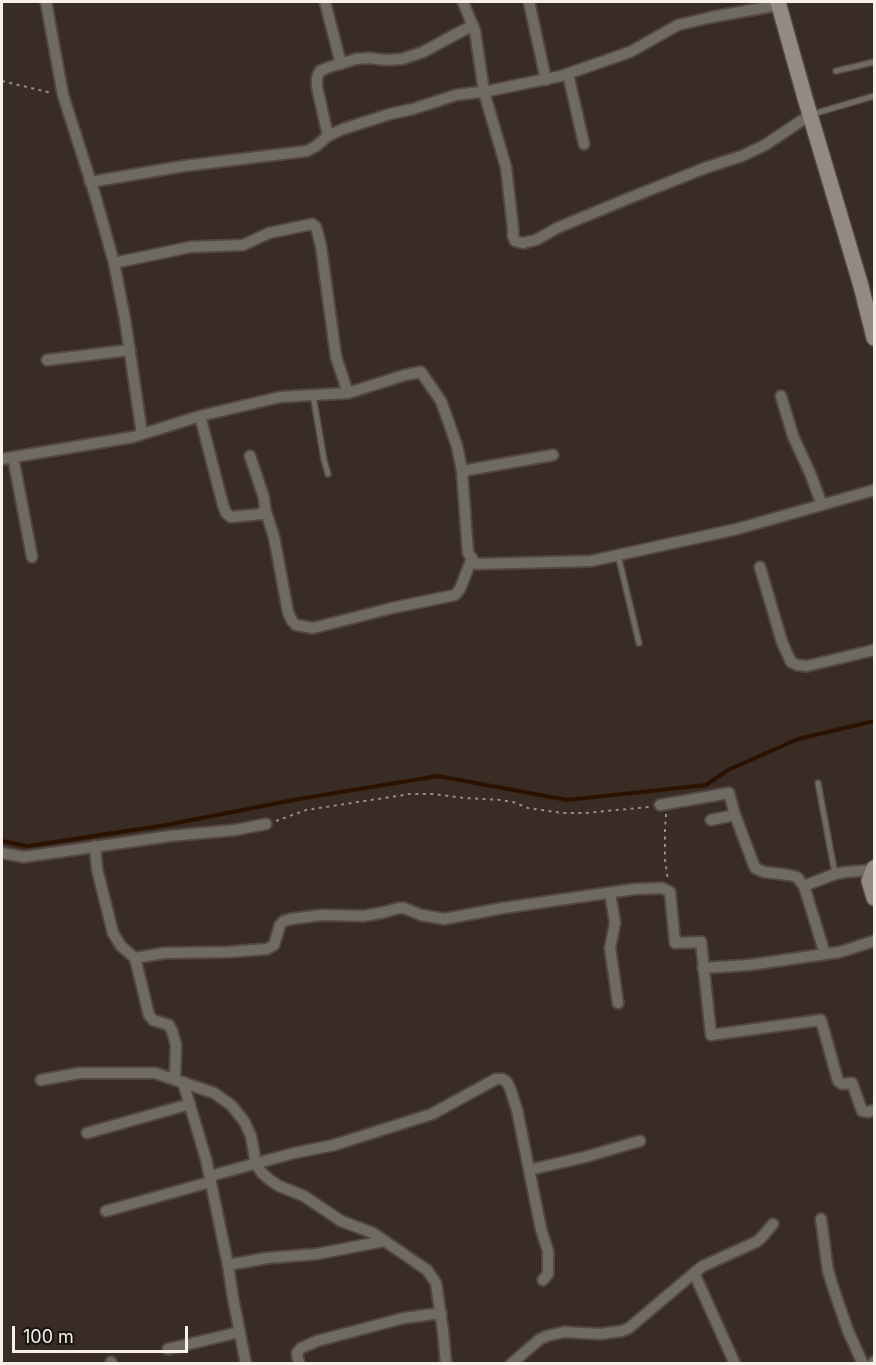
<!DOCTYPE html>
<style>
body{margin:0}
#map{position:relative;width:876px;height:1365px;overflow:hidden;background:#382c24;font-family:Inter,sans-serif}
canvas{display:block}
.frame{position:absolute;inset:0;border:3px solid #f7efea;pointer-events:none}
.scale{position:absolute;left:12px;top:1326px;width:176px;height:27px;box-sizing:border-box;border:3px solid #f7efea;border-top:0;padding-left:8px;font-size:18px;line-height:21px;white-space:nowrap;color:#f7efea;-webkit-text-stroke:4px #1b1612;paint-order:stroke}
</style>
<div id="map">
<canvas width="876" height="1365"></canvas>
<div class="frame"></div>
<div class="scale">100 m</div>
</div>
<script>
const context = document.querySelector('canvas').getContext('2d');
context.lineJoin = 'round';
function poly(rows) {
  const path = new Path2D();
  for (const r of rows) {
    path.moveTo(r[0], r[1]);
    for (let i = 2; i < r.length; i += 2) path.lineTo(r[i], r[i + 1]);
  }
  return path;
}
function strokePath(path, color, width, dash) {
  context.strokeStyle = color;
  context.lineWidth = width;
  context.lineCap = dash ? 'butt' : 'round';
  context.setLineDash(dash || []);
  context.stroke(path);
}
const stream = poly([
 [2,841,28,846,166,825,299,799,438,776,567,800,706,785,728,770,798,739,874,721]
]);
const path = poly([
 [2,81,52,93],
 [666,814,665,830,665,860,668,880],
 [276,821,306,810,410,794,434,794,464,798,500,800,513,802,528,808,562,813,585,813,649,807]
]);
const lane = poly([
 [836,71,874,62],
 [813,114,874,96],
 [313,395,324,460,328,474],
 [618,555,639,643],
 [818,783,835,874]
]);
const street = poly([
 [46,2,63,95,95,195,114,263,125,319,142,434],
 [325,2,341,64],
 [463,2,475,31,484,92,506,167,513,228,513,236,515,241,523,243,536,240,557,228,627,199,705,168,742,156,765,145,810,115],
 [529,2,546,80],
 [568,74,584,144],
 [328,136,317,87,317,78,320,71,329,67,356,59,369,58,386,60,402,59,423,52,473,25],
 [90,182,184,166,307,151,316,146,328,136,343,129,390,114,413,109,456,95,488,91,561,76,630,52,678,25,712,17,779,5],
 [114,263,190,247,243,245,269,233,312,224,316,227,321,246,336,357,348,393],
 [47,360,130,350],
 [781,396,793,436,810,473,822,505],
 [200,416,223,505,226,513,231,517,261,514,265,509,264,498,250,456],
 [13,457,32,557],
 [2,459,133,437,200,416,280,397,348,393,405,375,421,372,441,401,457,446,462,471,468,553,476,564,591,561,737,529,874,490],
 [462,471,553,455],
 [265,509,274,537,288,612,292,621,296,625,313,628,392,608,455,595,460,589,472,558],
 [760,567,782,642,791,662,797,665,807,666,874,650],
 [660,805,729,793,735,815],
 [711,820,735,815,755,868,764,872,789,875,797,877,804,886,825,954],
 [95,846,97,869,113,933,121,946,135,958,149,1015,153,1020,169,1025,172,1031,176,1045,175,1079],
 [2,853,24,857,170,836,235,830,266,824],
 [804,886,835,874,846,872,873,870],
 [610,893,615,923,610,948,618,1003],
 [135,958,164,953,228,952,267,949,274,945,280,925,284,921,291,919,322,915,364,916,385,912,399,908,404,908,421,915,444,919,503,908,635,889,662,888,670,892,675,943,701,942,711,1035,821,1020,838,1081,842,1084,852,1083,862,1111,868,1112,874,1110],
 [703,968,749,965,840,952,874,941],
 [41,1080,80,1073,155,1073,214,1093,231,1105,244,1121,251,1136,256,1164,262,1173,270,1180,279,1186,304,1196,341,1221,373,1233,427,1270,436,1283,443,1331,446,1364],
 [183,1082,206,1159,228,1265,233,1298,246,1364],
 [87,1133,190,1104],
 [529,1170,585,1157,640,1141],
 [210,1176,294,1153,334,1145,432,1114,496,1079,502,1079,506,1081,510,1088,517,1110,541,1229,548,1251,548,1274,543,1280],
 [106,1211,210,1182],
 [821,1219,828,1271,833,1287,848,1331,863,1364],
 [228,1265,267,1258,317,1254,384,1241],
 [694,1273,735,1364],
 [168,1349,240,1332],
 [111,1362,111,1364],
 [299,1364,297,1353,301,1348,317,1341,404,1318,441,1313],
 [511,1364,540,1339,547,1336,564,1332,600,1334,622,1331,629,1328,694,1273,703,1266,756,1242,761,1238,773,1224],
 [872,1364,874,1362]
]);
const secondary = poly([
 [778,2,805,98,861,286,874,338],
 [874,868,869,881,874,898]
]);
strokePath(stream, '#2b1100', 4);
strokePath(lane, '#534740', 8);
strokePath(street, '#534740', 14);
strokePath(secondary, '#534740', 18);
strokePath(path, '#988e87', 2, [3, 4.5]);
strokePath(lane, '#706a65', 5);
strokePath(street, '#706a65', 10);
strokePath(secondary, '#948a84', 15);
</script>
